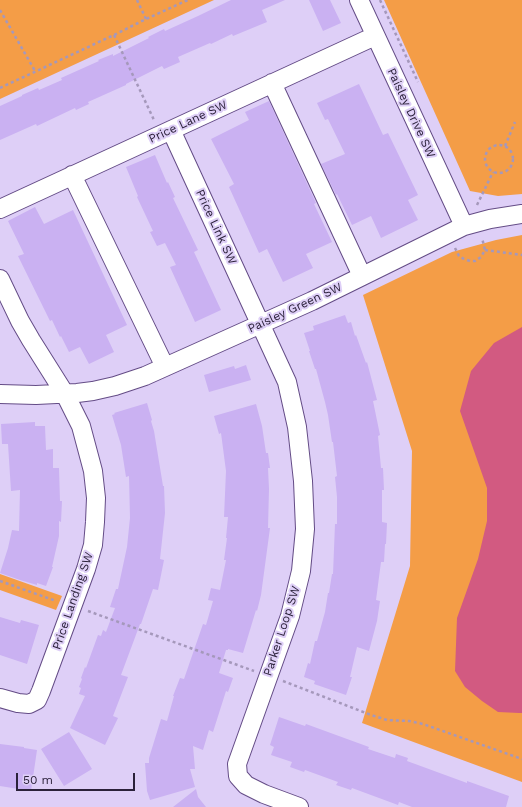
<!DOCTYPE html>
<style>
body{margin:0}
#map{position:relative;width:522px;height:807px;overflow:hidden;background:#decff7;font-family:"Work Sans",sans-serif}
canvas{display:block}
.scale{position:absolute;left:16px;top:773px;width:119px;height:18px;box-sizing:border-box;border:2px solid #2b213a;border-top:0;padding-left:5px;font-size:12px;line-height:14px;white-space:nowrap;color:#2b213a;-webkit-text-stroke:3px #decff7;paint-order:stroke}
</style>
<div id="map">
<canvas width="522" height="807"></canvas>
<div class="scale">50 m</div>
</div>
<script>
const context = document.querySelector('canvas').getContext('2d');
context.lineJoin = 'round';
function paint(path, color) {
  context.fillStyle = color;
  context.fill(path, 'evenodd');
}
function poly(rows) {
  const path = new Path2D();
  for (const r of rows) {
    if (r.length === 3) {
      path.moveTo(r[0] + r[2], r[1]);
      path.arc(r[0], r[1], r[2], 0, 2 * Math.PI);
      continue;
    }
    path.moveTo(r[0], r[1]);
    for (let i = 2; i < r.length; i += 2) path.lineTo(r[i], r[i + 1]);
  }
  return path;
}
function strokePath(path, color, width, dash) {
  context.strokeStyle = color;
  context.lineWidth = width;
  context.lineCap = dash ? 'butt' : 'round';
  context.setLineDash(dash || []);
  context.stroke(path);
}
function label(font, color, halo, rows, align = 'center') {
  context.font = font + ' "Work Sans",sans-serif';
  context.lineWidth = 4;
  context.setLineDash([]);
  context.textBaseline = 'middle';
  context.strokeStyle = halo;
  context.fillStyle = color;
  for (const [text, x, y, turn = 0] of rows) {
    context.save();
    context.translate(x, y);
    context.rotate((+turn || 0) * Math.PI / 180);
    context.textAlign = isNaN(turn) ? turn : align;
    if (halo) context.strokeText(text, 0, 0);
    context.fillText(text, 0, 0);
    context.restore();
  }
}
const green = poly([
 [0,0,214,0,0,99],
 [384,0,522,0,522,194,498,196,470,191],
 [522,235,522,782,362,723,410,566,412,451,363,295,452,252,496,240],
 [0,574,62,596,56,610,0,590]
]);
const water = poly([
 [522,327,522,713,519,713,498,712,482,701,465,687,455,671,457,618,478,559,487,521,487,488,460,411,471,371,494,343]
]);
const building = poly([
 [231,0,285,0,262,10,267,22,233,36,232,34,211,44,210,43,178,57,180,62,164,69,162,66,126,84,126,85,88,102,89,104,76,110,75,108,37,126,36,124,0,140,0,106,22,96,22,95,38,88,39,90,62,80,61,78,99,61,98,60,113,54,113,56,149,38,148,37,164,29,165,31,198,16],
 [309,0,330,0,341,23,323,31],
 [359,84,383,135,388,133,418,195,408,200,418,220,381,238,371,216,352,225,337,194,336,195,321,164,345,154,328,119,325,120,317,103],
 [269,101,316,203,314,204,332,242,306,254,313,268,283,282,267,249,259,253,229,187,234,184,211,139,249,120,245,112],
 [155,155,167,183,168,182,175,197,173,198,198,250,194,252,221,310,195,322,170,267,176,265,165,243,157,246,150,232,153,231,137,197,138,196,126,167],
 [35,207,44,224,73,210,127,325,106,335,114,352,89,364,80,347,69,352,61,336,60,337,52,320,50,321,18,256,24,254,8,221],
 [345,315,348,323,351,322,355,336,356,335,366,363,367,362,377,400,373,401,380,435,378,436,381,468,383,468,384,490,382,490,382,522,387,523,386,544,385,544,384,562,381,562,376,600,380,601,377,621,369,651,357,647,350,677,352,677,346,695,314,684,315,681,304,677,308,663,310,664,315,641,317,641,325,612,328,593,329,593,332,574,333,574,335,524,337,524,337,497,335,477,337,476,333,442,332,442,328,415,325,402,316,369,315,369,309,351,310,351,304,333,314,330,313,326],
 [246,365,251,380,209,392,204,375,234,366,235,369],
 [147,403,152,420,151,421,154,431,163,486,164,486,165,513,160,559,164,560,158,590,153,589,141,624,140,624,121,675,128,677,113,716,118,718,105,745,70,728,85,696,79,694,81,688,79,687,82,679,81,678,85,667,86,668,98,635,101,636,103,630,106,632,115,608,110,607,116,589,118,589,127,547,130,518,129,476,126,477,121,445,112,415,115,414,114,413],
 [256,404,262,426,266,453,268,453,270,468,268,468,269,489,268,528,270,528,261,595,257,611,256,610,243,653,228,649,228,650,226,650,219,673,233,678,228,692,226,691,213,732,209,730,203,750,193,746,195,769,190,769,195,787,150,800,147,791,145,763,149,763,149,758,161,719,167,721,174,696,173,696,180,678,184,679,203,624,206,625,213,601,208,600,211,588,220,590,226,560,224,560,227,538,226,538,228,517,224,517,226,471,221,433,219,434,214,416],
 [35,422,35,426,45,426,46,450,53,449,53,468,59,468,60,501,62,501,61,522,59,521,59,536,52,567,53,567,46,586,37,583,37,585,20,580,0,573,8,548,12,530,19,531,20,490,11,491,8,444,2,444,1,424],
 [0,617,20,623,21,620,39,625,27,664,0,655],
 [279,717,305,726,306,724,369,747,368,749,395,758,396,754,408,758,407,761,467,783,467,781,509,796,506,807,412,807,399,802,398,805,352,788,351,790,336,785,338,782,305,770,304,772,290,767,292,762,271,755,274,747,270,745],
 [69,732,92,769,64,786,41,749],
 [0,744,24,747,24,748,37,750,31,791,0,786],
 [196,789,198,797,206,807,173,807]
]);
const path = poly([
 [137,0,146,19],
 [380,0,418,82],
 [0,10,35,71],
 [114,35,154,120],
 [0,88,114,35,146,19,188,0],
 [499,159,14],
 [505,146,515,122],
 [477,205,493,172],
 [455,248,459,256,464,259,470,261,475,261,481,257,485,250,482,238],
 [485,250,522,255],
 [0,581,56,601],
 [88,611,254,671],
 [283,681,371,715,387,720,409,721,423,724,522,759]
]);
const minor = poly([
 [359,0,464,226],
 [272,83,362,276],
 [171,130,287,382,297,427,303,481,305,529,301,571,290,616,237,764,238,776,246,785,264,794,299,807],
 [72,175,165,367],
 [0,209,375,36],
 [0,279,20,321,31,340,65,394,81,426,93,471,96,498,95,522,93,545,86,569,41,691,37,700,29,704,18,703,0,698],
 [0,394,36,395,77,393,93,391,115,386,145,376,312,301,464,226,490,219,522,214]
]);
const streetNames = [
 ["Paisley Drive SW",411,113,65],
 ["Price Lane SW",188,122,-25],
 ["Price Link SW",216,227,65],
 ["Paisley Green SW",295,308,-25],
 ["Price Landing SW",73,601,-71],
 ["Parker Loop SW",282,631,-72]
];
paint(green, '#f49d47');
paint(water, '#d25a81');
paint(building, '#cab1f2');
strokePath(minor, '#644c86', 20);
strokePath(path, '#a598bb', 2.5, [3, 3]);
strokePath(minor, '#fff', 18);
label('12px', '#2b213a', '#decff7', streetNames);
</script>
